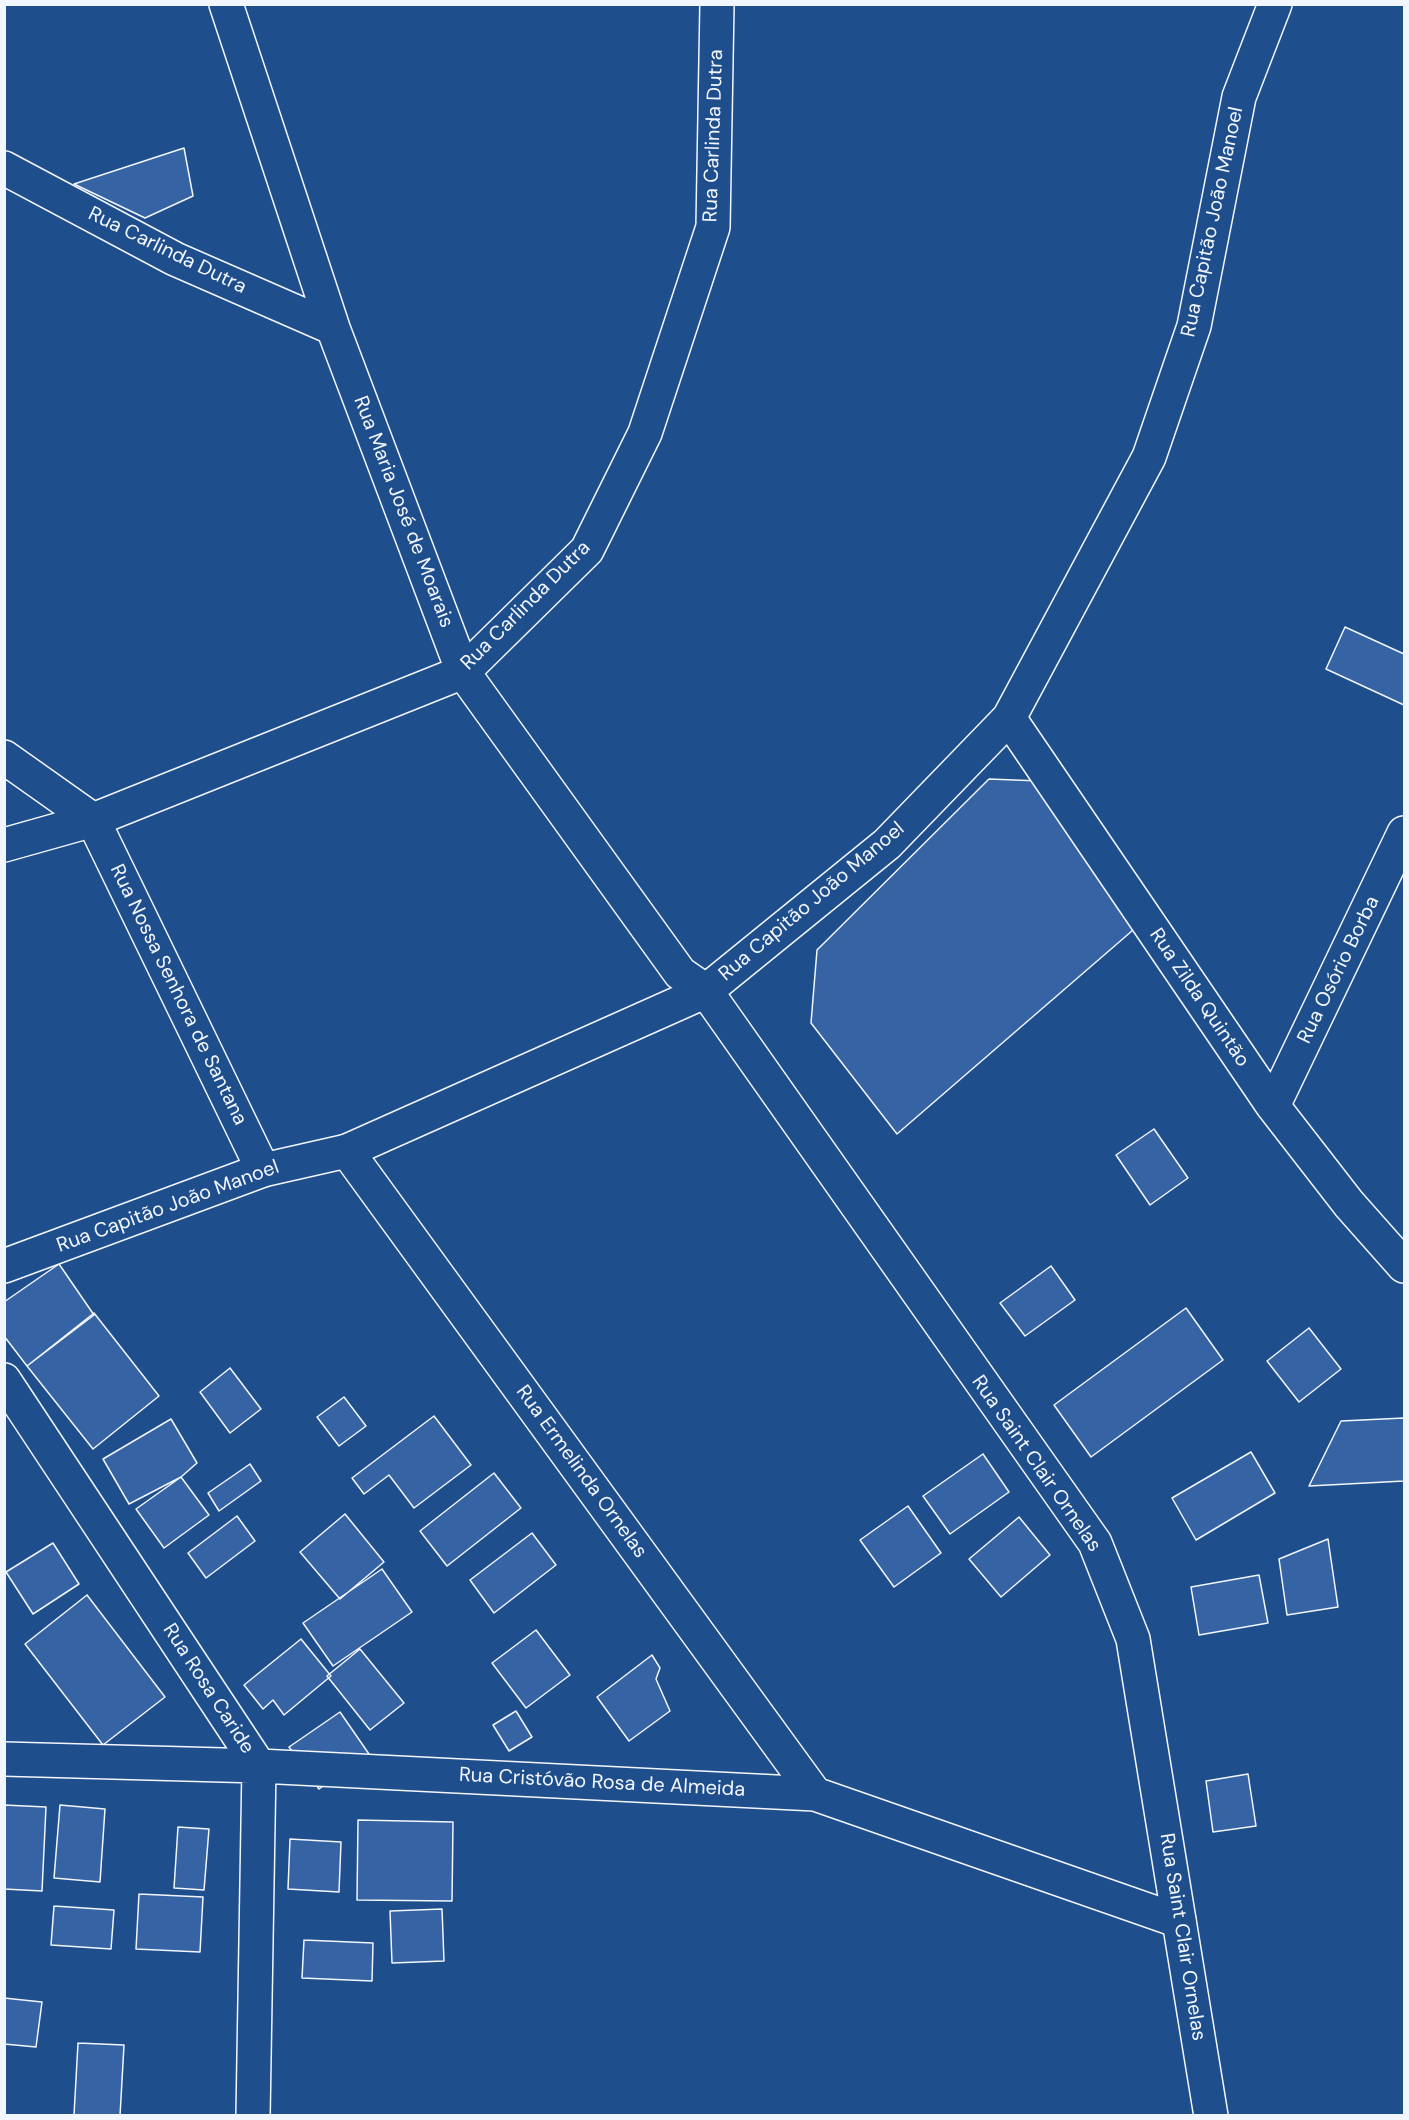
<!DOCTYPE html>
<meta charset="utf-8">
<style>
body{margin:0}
#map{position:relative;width:1409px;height:2120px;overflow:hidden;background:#1f4e8c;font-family:"DM Sans",sans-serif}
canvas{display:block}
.frame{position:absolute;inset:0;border:6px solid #f2f6ff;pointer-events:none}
</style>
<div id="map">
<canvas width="1409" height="2120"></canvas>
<div class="frame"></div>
</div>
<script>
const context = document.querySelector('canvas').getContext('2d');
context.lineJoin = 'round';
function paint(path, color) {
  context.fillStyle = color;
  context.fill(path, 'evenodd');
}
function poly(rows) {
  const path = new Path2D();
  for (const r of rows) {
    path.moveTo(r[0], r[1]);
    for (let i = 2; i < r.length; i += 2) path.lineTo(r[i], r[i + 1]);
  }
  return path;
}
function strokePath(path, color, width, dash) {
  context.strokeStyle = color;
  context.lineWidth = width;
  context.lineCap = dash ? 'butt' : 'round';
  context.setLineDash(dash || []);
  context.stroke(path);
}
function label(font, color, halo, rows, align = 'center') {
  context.font = font + ' "DM Sans",sans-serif';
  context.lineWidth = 4.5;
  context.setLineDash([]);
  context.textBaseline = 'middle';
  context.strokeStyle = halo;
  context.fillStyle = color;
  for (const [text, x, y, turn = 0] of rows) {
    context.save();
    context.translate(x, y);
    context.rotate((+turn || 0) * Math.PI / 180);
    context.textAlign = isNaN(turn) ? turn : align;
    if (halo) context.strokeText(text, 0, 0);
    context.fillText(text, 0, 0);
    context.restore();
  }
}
const building = poly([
 [184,148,193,196,145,218,74,184,184,148],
 [1345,627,1404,654,1404,705,1326,669,1345,627],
 [989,779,1040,781,1140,924,897,1134,811,1023,817,950,989,779],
 [1154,1129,1188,1178,1150,1205,1116,1155,1154,1129],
 [59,1264,94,1315,27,1366,4,1336,4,1302,59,1264],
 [1051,1266,1075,1300,1025,1336,1000,1303,1051,1266],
 [1186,1308,1223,1360,1091,1457,1054,1405,1186,1308],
 [94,1313,159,1396,93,1449,27,1366,94,1313],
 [1309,1328,1341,1369,1299,1402,1267,1361,1309,1328],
 [230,1368,261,1409,230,1433,200,1392,230,1368],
 [344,1397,366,1426,339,1446,317,1417,344,1397],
 [434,1416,471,1465,414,1508,389,1475,364,1494,352,1478,434,1416],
 [1404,1418,1404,1481,1309,1486,1341,1421,1404,1418],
 [171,1419,197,1463,181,1477,129,1504,103,1459,171,1419],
 [1251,1452,1275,1493,1196,1540,1172,1498,1251,1452],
 [983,1454,1009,1492,950,1534,923,1496,983,1454],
 [250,1464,261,1481,219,1511,208,1493,250,1464],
 [494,1473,521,1508,447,1566,420,1531,494,1473],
 [181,1477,209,1515,164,1548,136,1509,181,1477],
 [908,1506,941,1553,894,1587,860,1540,908,1506],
 [345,1514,384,1562,340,1599,300,1552,345,1514],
 [237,1516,255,1541,206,1578,188,1553,237,1516],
 [1019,1517,1050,1555,1001,1597,969,1559,1019,1517],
 [532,1533,556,1565,494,1613,470,1580,532,1533],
 [1328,1539,1338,1607,1287,1615,1279,1559,1328,1539],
 [53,1543,79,1584,33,1614,6,1572,53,1543],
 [382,1569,412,1612,333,1666,303,1623,382,1569],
 [1259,1575,1268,1623,1199,1635,1191,1587,1259,1575],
 [87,1595,165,1697,103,1745,25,1644,87,1595],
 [536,1630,570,1675,526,1708,492,1663,536,1630],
 [301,1639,331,1676,284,1715,273,1700,263,1709,244,1685,301,1639],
 [360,1649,404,1703,370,1730,327,1676,360,1649],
 [652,1655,660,1668,656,1679,670,1711,629,1741,597,1697,652,1655],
 [516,1711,532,1737,509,1751,493,1725,516,1711],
 [340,1712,369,1754,319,1789,289,1747,340,1712],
 [1248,1774,1256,1826,1213,1832,1206,1781,1248,1774],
 [4,1805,46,1807,42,1891,4,1889,4,1805],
 [60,1805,105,1809,100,1882,54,1878,60,1805],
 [358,1820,453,1822,452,1901,357,1900,358,1820],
 [178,1827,209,1829,204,1890,174,1888,178,1827],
 [290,1839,341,1842,339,1892,288,1889,290,1839],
 [139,1894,203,1897,200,1952,136,1949,139,1894],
 [54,1906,114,1910,111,1949,51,1945,54,1906],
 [442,1909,444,1961,392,1963,390,1911,442,1909],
 [304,1940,373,1943,372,1981,302,1978,304,1940],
 [4,1998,42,2002,36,2047,4,2044,4,1998],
 [78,2043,124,2045,120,2116,74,2115,78,2043]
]);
const minor = poly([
 [226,4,333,328,463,672,680,973,706,991],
 [4,168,175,259,333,328],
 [1009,718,1273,1106,1349,1204,1404,1266],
 [4,757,93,820,263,1170],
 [4,845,93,820,463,672,587,550,645,433,713,227,717,4],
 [1273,1106,1404,833],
 [347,1151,815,1794],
 [4,1380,259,1766,253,2116],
 [4,1759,259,1766,815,1794,1179,1921]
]);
const tertiary = poly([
 [706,991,1095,1543,1133,1639,1211,2116]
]);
const secondary = poly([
 [4,1266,263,1170,347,1151,706,991,887,844,1009,718,1149,457,1194,326,1239,97,1275,4]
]);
const streetNames = [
 ["Rua Carlinda Dutra",714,136,-88],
 ["Rua Capitão João Manoel",1213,222,-78],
 ["Rua Carlinda Dutra",167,251,26],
 ["Rua Maria José de Moarais",403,512,69],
 ["Rua Carlinda Dutra",526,606,-45],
 ["Rua Capitão João Manoel",812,902,-40],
 ["Rua Osório Borba",1339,970,-64],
 ["Rua Nossa Senhora de Santana",178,995,64],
 ["Rua Zilda Quintão",1199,998,56],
 ["Rua Capitão João Manoel",168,1207,-20],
 ["Rua Saint Clair Ornelas",1036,1464,55],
 ["Rua Ermelinda Ornelas",581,1472,54],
 ["Rua Rosa Caride",208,1689,57],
 ["Rua Cristóvão Rosa de Almeida",602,1783,3],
 ["Rua Saint Clair Ornelas",1182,1937,81]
];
paint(building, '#3563a3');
strokePath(building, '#f2f6ff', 1.5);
strokePath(minor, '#f2f6ff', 36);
strokePath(tertiary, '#f2f6ff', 36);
strokePath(secondary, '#f2f6ff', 36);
strokePath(minor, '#1f4e8c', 33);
strokePath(tertiary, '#1f4e8c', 33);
strokePath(secondary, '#1f4e8c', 33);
label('20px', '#f2f6ff', '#1f4e8c', streetNames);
</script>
